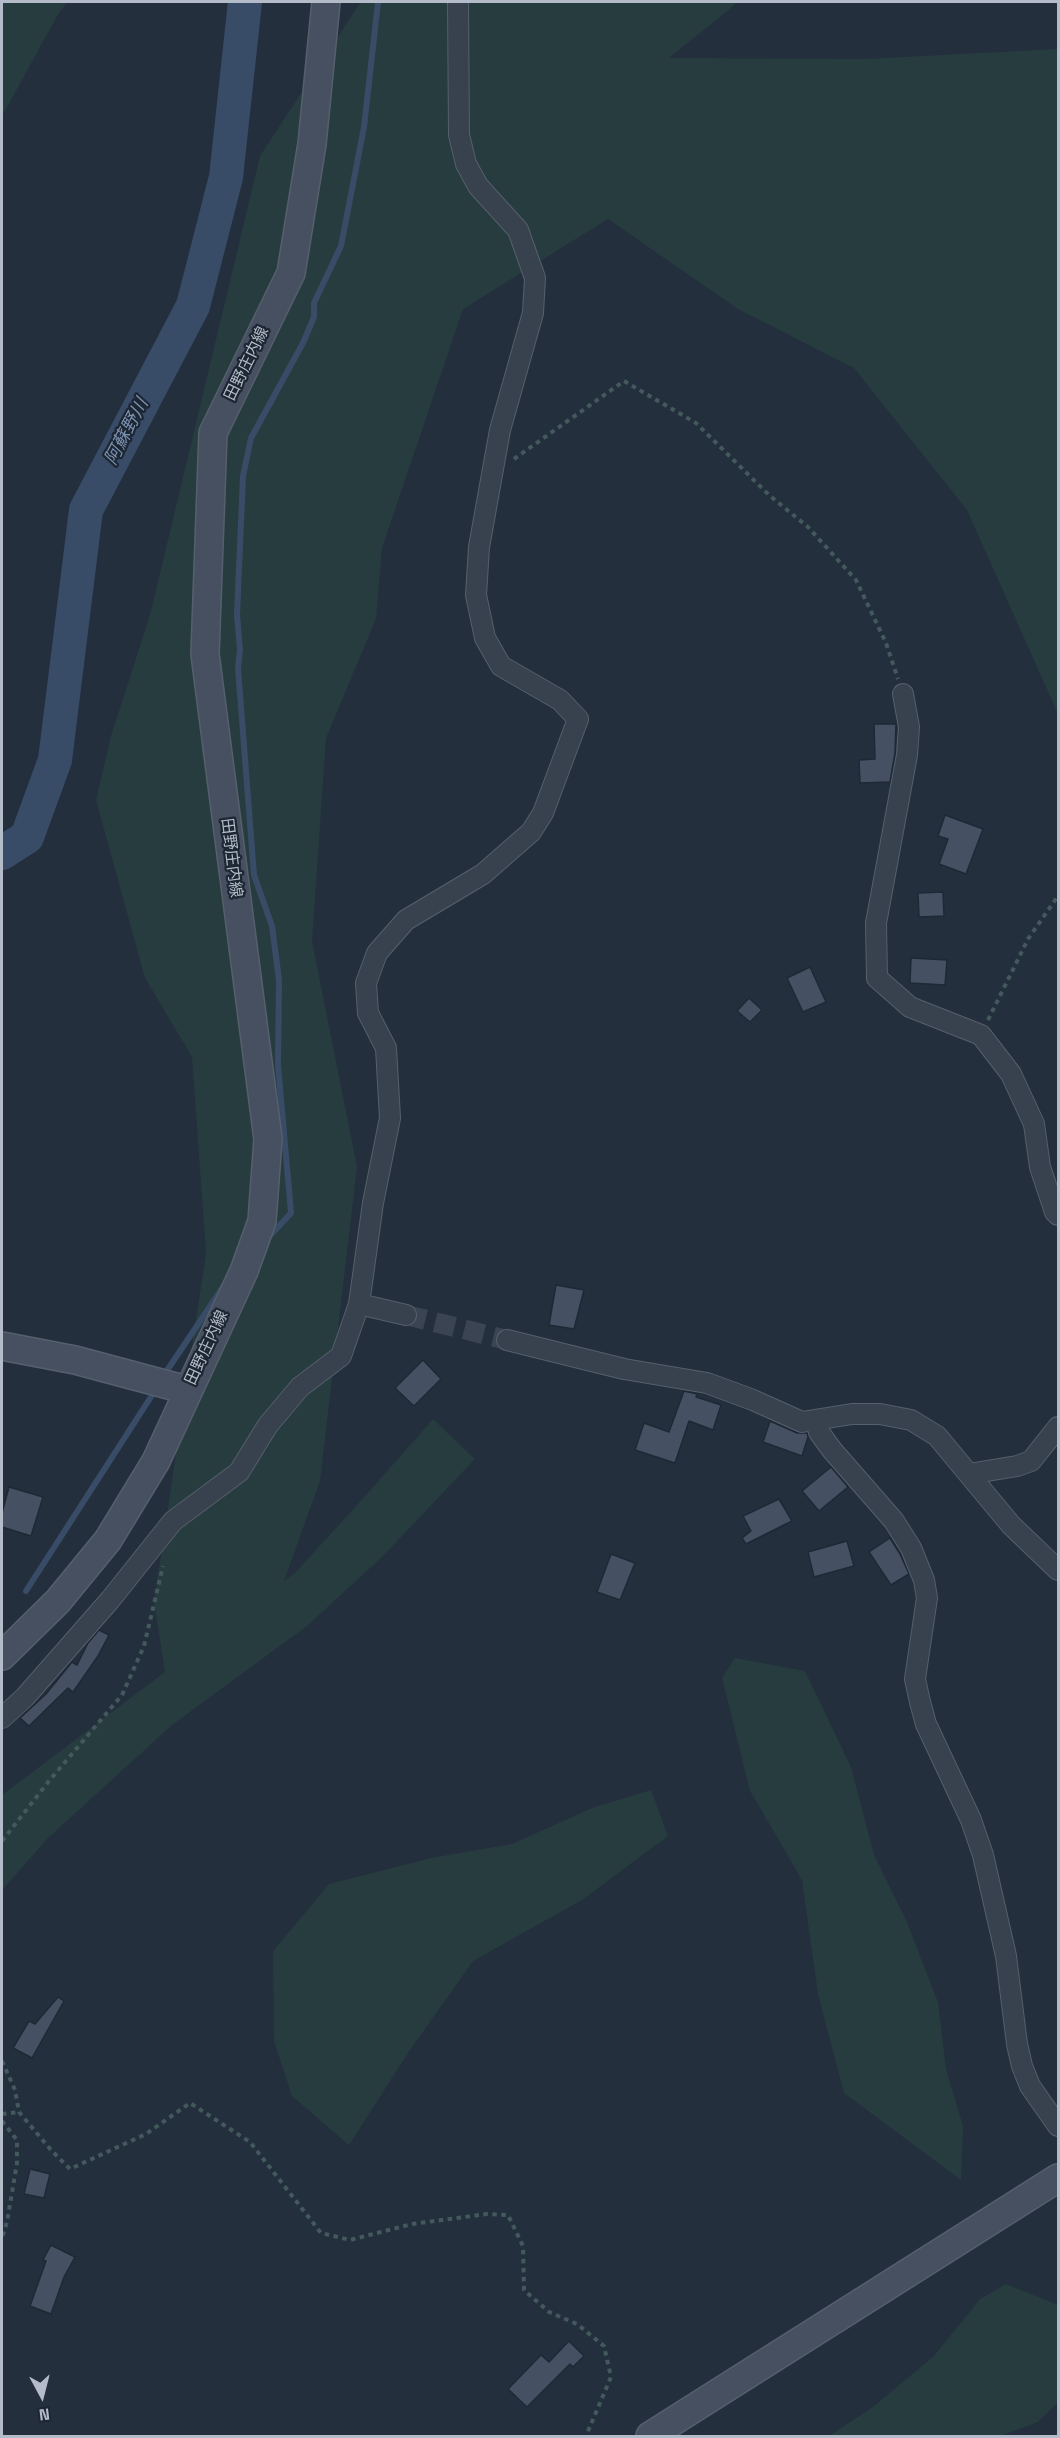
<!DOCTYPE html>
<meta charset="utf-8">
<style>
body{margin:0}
#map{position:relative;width:1060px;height:2438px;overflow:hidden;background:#242f3e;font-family:"Space Grotesk",sans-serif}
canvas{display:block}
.frame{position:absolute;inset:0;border:3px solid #b4bcc9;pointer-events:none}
.north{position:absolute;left:12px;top:2366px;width:60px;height:60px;-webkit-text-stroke:4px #1d2633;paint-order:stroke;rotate:173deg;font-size:16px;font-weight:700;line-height:24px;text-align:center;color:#b4bcc9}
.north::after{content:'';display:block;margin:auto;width:21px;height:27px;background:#b4bcc9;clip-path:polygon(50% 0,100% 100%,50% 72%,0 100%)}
</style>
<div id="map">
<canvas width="1060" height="2438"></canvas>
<div class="frame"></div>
<div class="north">N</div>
</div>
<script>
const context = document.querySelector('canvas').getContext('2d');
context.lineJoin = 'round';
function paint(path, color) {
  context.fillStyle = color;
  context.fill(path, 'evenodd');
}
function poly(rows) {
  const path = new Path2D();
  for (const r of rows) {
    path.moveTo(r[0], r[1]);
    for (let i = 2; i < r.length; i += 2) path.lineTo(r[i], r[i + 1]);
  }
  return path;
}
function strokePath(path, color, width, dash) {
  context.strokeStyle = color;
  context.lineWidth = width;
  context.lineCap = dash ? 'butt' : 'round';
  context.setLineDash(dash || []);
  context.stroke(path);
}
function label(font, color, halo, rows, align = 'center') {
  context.font = font + ' "Space Grotesk","Noto Sans JP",sans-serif';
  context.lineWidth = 4.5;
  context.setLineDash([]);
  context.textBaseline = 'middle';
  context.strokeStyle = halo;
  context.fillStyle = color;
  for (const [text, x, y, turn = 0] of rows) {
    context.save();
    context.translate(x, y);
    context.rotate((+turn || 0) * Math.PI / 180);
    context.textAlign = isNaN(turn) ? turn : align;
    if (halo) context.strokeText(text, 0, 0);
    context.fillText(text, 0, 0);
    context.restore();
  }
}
const green = poly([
 [2,2,68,2,60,11,2,116],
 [357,2,738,2,669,58,864,59,1058,49,1058,714,967,510,854,368,738,309,608,219,463,309,382,548,376,619,326,738,312,941,357,1167,320,1481,284,1581,294,1574,367,1494,433,1419,475,1459,383,1556,307,1626,172,1725,48,1838,2,1890,2,1795,165,1672,154,1602,206,1253,192,1057,145,978,96,800,111,736,150,615,260,156,360,3],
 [735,1658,805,1671,851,1767,874,1855,906,1920,938,2002,946,2069,963,2126,961,2180,844,2093,818,1994,802,1880,750,1791,722,1678],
 [651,1790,668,1836,582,1900,473,1961,408,2053,349,2145,292,2096,274,2041,273,1951,329,1884,431,1858,512,1844,592,1808],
 [1006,2284,1058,2305,1058,2402,1038,2422,1000,2436,829,2436,873,2407,934,2356,980,2299]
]);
const stream = poly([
 [267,1239,291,1213,278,1065,279,980,272,926,254,875,238,668,240,650,237,615,243,476,251,438,303,343,314,317,314,303,341,246,364,127,378,2],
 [164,1375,225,1284],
 [26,1591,156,1389]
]);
const river = poly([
 [2,853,27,837,55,760,86,510,193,306,226,177,245,2]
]);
const building = poly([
 [874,724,896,724,895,753,890,782,860,783,859,760,875,759,874,724],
 [945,815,983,829,966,874,939,864,948,839,938,836,945,815],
 [943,892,944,916,919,917,918,893,943,892],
 [911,958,947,960,945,985,910,983,911,958],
 [810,967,826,1002,803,1012,787,978,810,967],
 [749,998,762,1010,750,1022,737,1011,749,998],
 [556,1285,584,1290,574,1329,549,1325,556,1285],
 [423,1360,441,1379,414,1406,395,1388,423,1360],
 [684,1391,697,1394,696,1397,721,1405,713,1430,689,1421,675,1463,635,1450,644,1423,669,1432,684,1391],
 [770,1421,797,1433,807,1433,808,1437,802,1456,763,1442,770,1421],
 [831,1467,848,1487,819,1511,802,1491,831,1467],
 [9,1487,43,1497,31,1536,2,1527,2,1513,9,1487],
 [779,1499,792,1521,746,1544,742,1538,751,1531,743,1516,779,1499],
 [890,1538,900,1554,909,1574,891,1585,869,1552,890,1538],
 [847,1541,854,1566,814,1577,808,1552,847,1541],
 [611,1554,635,1563,620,1600,597,1592,611,1554],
 [99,1630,109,1635,98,1656,73,1692,68,1688,29,1726,20,1718,46,1694,72,1662,77,1665,88,1643,99,1630],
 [58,1997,64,2001,32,2058,13,2048,29,2021,35,2024,58,1997],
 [30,2169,50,2174,44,2198,24,2194,30,2169],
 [51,2245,75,2257,64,2277,51,2314,30,2306,46,2261,43,2260,51,2245],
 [569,2341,584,2356,573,2367,570,2364,527,2407,508,2389,541,2355,549,2362,569,2341]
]);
const streetTunnel = poly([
 [406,1315,507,1340]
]);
const path = poly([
 [514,459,624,381,696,423,769,495,808,527,856,580,886,643,898,679],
 [988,1020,1028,939,1058,896],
 [2,1841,49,1781,122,1695,144,1646,163,1566],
 [2,2061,15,2090,19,2112,51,2150,70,2169,146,2134,190,2103,250,2142,321,2233,350,2240,412,2224,487,2214,508,2215,523,2246,524,2290,549,2312,577,2324,604,2346,611,2377,586,2436],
 [2,2114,19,2112],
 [2,2121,17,2140,17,2163,7,2222,2,2238]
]);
const street = poly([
 [903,694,909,727,907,755,876,923,877,978,910,1007,981,1035,1011,1074,1034,1124,1040,1167,1055,1212,1058,1215],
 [359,1304,406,1315],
 [507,1340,624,1369,707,1383,753,1400,802,1422,852,1414,880,1414,911,1420,937,1436,1011,1525,1058,1570],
 [816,1420,819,1432,832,1450,894,1521,911,1548,924,1580,927,1598,915,1679,920,1702,926,1724,971,1820,983,1855,1006,1956,1017,2044,1022,2066,1030,2086,1058,2126],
 [969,1474,1017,1466,1031,1461,1058,1427],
 [2,1718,25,1697,110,1600,173,1521,239,1472,268,1425,300,1387,341,1356,359,1304,373,1203,390,1118,386,1048,368,1013,366,983,377,953,406,920,483,874,531,832,543,813,578,719,560,700,501,666,485,638,476,595,479,547,500,430,533,313,535,278,518,230,478,186,466,164,459,135,458,2]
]);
const secondary = poly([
 [2,1346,75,1360,187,1390],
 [2,1656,58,1601,108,1540,156,1461,244,1271,262,1221,268,1139,205,654,213,433,291,273,312,144,326,2],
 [650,2436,1058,2178]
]);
const streetNames = [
 ["田野庄内線",247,364,-64],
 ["田野庄内線",231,858,83],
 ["田野庄内線",207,1348,-65]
];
const waterNames = [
 ["阿蘇野川",127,432,-62]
];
paint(green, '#263c3f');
strokePath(stream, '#394c67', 6);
strokePath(river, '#394c67', 34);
paint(building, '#455162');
strokePath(building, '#1f2835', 1.5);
strokePath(streetTunnel, '#3a4453', 20, [20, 10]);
strokePath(street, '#565f6c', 22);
strokePath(secondary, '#565f6c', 30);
strokePath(path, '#44595c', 4, [4.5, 4.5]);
strokePath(street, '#38414e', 20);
strokePath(secondary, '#465061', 27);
label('16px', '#b4bcc9', '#1d2633', streetNames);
label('italic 18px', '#7c92b1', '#1d2633', waterNames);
</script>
